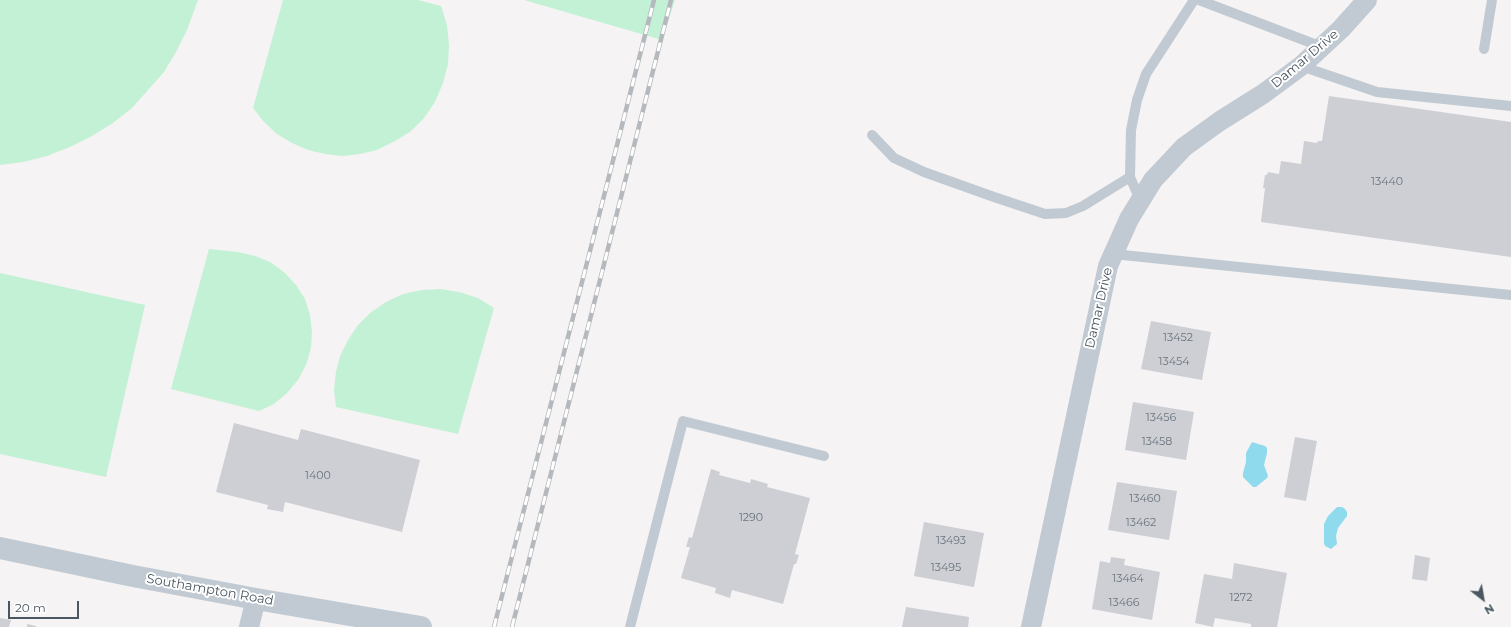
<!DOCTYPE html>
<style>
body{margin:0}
#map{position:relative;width:1511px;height:627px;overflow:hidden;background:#f5f3f3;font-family:Montserrat,sans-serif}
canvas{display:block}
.north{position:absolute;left:1463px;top:579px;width:40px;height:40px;-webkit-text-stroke:3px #fff;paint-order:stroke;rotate:149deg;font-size:11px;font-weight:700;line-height:16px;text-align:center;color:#4a5661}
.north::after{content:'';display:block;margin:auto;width:14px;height:18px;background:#4a5661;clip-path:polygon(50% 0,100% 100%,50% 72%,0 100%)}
.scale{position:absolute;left:8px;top:601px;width:71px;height:18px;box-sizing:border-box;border:2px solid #4a5661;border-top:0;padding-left:5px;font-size:12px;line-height:14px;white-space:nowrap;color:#4a5661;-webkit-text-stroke:3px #fff;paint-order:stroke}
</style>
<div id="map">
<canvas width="1511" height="627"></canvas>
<div class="north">N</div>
<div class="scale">20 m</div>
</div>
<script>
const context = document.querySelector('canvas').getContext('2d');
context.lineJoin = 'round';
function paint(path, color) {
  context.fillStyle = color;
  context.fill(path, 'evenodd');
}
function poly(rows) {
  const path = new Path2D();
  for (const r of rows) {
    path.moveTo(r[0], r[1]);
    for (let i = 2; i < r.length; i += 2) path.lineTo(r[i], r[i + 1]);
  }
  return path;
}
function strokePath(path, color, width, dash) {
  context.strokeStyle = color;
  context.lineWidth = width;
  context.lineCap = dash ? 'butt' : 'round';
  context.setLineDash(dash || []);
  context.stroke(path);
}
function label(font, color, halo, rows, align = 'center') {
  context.font = font + ' Montserrat,sans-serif';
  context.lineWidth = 4;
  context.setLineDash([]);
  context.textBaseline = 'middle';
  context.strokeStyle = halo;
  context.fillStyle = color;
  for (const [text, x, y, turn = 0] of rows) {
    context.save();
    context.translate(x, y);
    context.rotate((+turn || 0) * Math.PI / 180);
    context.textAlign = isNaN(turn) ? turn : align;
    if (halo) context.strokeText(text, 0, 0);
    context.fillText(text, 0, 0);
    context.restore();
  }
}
const green = poly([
 [0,0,198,0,187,30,176,52,164,72,132,108,113,123,92,136,70,147,47,156,23,162,0,165],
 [283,0,418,0,441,6,447,25,449,45,448,64,443,83,435,102,424,118,410,132,393,142,377,150,360,154,343,156,325,154,308,150,292,143,277,134,264,122,253,108],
 [524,0,675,0,662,40],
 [209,249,238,252,255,256,270,262,284,272,296,285,305,299,310,315,312,332,311,348,306,365,298,380,287,393,274,404,259,411,171,389],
 [0,273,145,305,106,477,0,454],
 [441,289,459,292,478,298,494,308,458,434,336,407,334,390,336,372,340,356,348,340,358,325,370,313,386,302,403,294,422,290]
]);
const water = poly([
 [1252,442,1265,446,1267,448,1267,453,1264,465,1268,476,1267,478,1256,487,1253,487,1243,477,1243,473,1246,462,1246,453],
 [1337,507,1342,507,1345,509,1347,512,1347,516,1338,528,1336,536,1337,544,1331,549,1325,546,1324,543,1324,524,1328,516]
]);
const building = poly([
 [1329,96,1511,122,1511,257,1261,222,1265,188,1263,188,1265,175,1267,175,1268,172,1279,174,1281,161,1301,164,1304,141,1317,143,1318,141,1322,141],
 [1151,321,1211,332,1202,380,1141,369],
 [1133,402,1194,412,1186,460,1125,450],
 [234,423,298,440,301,429,420,460,402,532,285,502,283,512,267,509,268,505,216,492],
 [1295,437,1317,441,1306,501,1284,497],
 [711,469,720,472,719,475,750,483,751,479,768,484,767,487,810,498,795,554,799,555,796,564,794,564,783,604,732,590,730,598,715,593,716,588,681,578,690,547,686,547,689,537,692,538],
 [1117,482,1177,491,1169,540,1108,530],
 [924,522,984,533,974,587,914,576],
 [1415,555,1430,558,1427,581,1412,579],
 [1111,557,1125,559,1124,565,1160,572,1152,620,1092,609,1100,561,1110,563],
 [1234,563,1287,573,1277,627,1251,627,1251,624,1215,618,1213,627,1195,623,1204,574,1232,579],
 [906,607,969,617,968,627,902,627],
 [0,618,11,620,9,627,0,627],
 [27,624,36,626,36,627,27,627]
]);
const service = poly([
 [1199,0,1322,47],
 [1484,49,1492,0],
 [1301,66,1377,92,1511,106],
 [872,135,894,158,924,172,994,197,1045,214,1066,213,1083,206,1130,177],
 [1140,200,1130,177,1131,130,1137,100,1146,74,1194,0],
 [1113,254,1511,295],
 [630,627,683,421,824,456]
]);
const minor = poly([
 [249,627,256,599],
 [1031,627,1108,266,1129,219,1153,180,1184,147,1220,121,1263,94,1301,66,1341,29,1367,0]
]);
const tertiary = poly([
 [0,548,133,576,256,599,421,627]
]);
const rail = poly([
 [494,627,654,0],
 [512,627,671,0]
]);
const numberNames = [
 ["13440",1387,182],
 ["13452",1178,338],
 ["13454",1174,362],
 ["13456",1161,418],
 ["13458",1157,442],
 ["1400",318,476],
 ["13460",1145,499],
 ["1290",751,518],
 ["13462",1141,523],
 ["13493",951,541],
 ["13495",946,568],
 ["13464",1128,579],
 ["1272",1241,598],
 ["13466",1124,603]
];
const streetNames = [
 ["Damar Drive",1305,59,-40],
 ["Damar Drive",1099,308,-77],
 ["Southampton Road",210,590,10]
];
paint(green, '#c3f1d5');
paint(water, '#90daee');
paint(building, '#cdcfd5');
strokePath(service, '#c1cad2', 10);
strokePath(minor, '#c1cad2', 20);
strokePath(tertiary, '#c1cad2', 22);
strokePath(rail, '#b5b8bd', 4.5);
strokePath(rail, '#fff', 3, [9]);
label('11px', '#6b747e', null, numberNames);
label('13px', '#4a5661', '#fff', streetNames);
</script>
